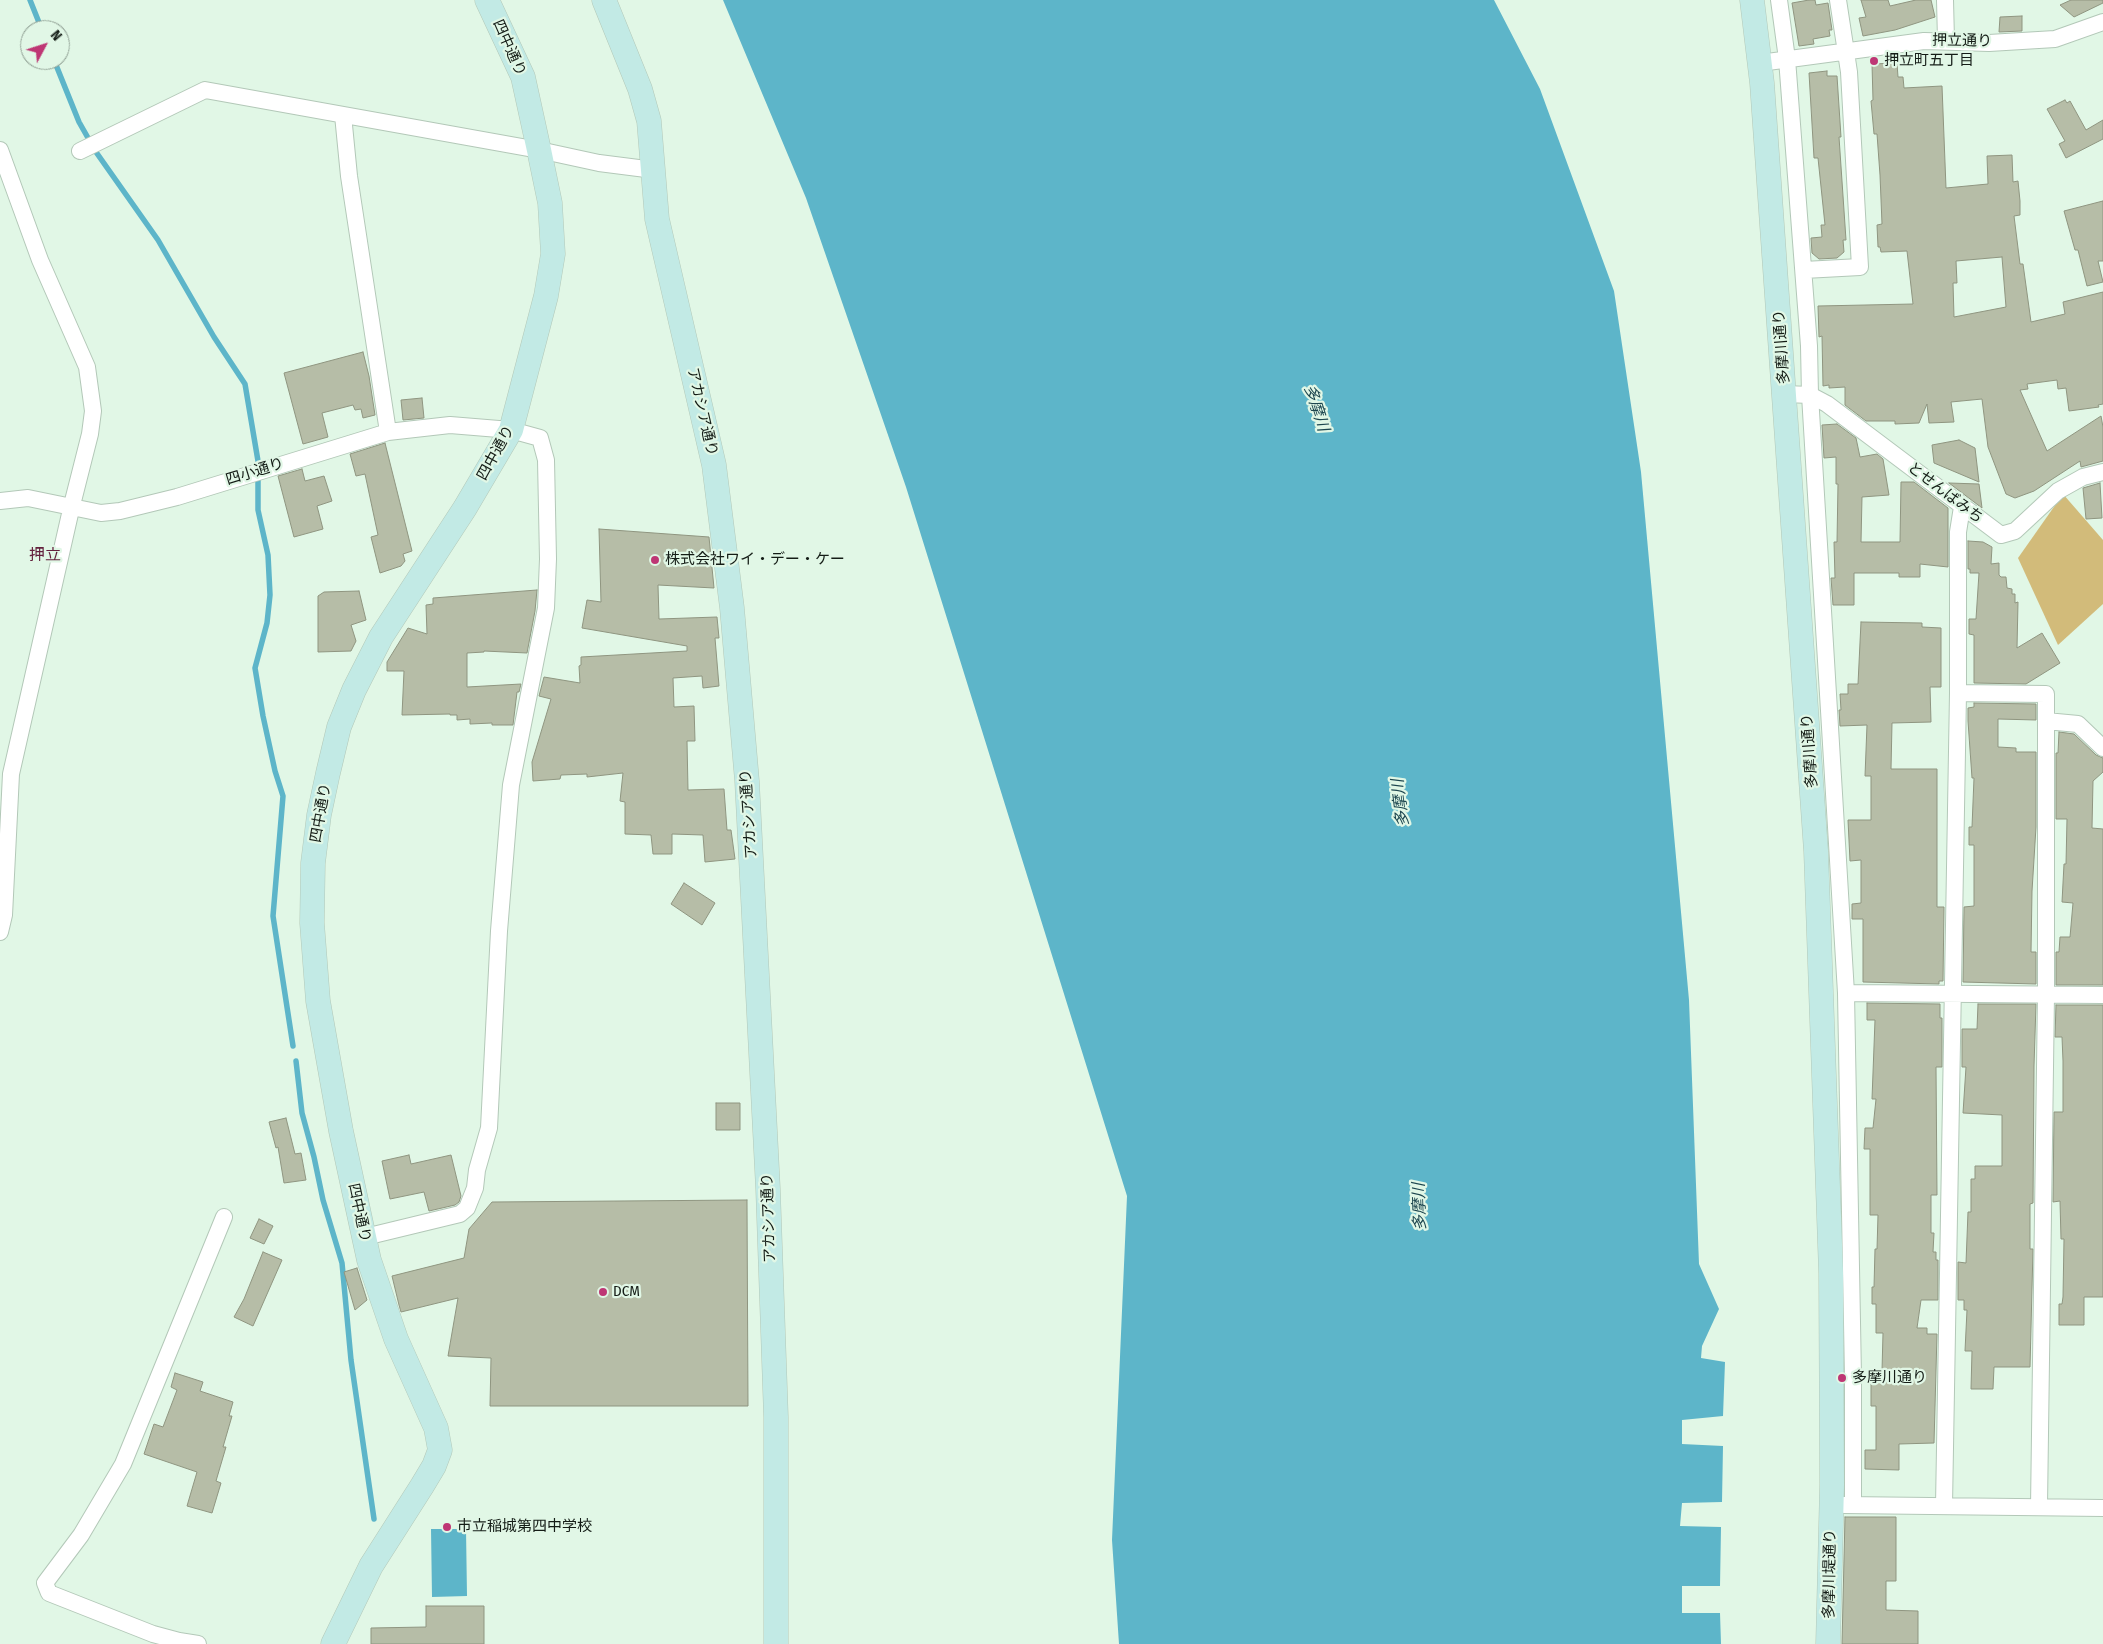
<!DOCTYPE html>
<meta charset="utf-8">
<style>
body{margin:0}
#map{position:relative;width:2103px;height:1644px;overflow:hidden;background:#e1f7e6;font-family:"Fira Sans Condensed",sans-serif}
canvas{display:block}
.north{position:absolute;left:20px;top:20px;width:50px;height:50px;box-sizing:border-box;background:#e1f7e6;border:1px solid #8f9f93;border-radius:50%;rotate:50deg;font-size:14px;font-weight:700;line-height:20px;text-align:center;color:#141c16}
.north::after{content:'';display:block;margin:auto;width:18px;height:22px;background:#be3674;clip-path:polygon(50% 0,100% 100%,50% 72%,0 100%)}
</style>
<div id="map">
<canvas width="2103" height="1644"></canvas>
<div class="north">N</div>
</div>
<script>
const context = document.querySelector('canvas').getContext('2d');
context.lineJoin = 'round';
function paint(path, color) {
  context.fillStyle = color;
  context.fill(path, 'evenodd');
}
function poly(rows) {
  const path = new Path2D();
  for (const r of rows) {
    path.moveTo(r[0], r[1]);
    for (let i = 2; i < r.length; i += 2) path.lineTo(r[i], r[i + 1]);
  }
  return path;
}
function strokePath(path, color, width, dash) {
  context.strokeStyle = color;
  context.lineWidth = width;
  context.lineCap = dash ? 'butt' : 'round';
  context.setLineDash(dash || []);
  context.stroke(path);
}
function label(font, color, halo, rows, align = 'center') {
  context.font = font + ' "Fira Sans Condensed","Noto Sans JP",sans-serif';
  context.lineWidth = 4.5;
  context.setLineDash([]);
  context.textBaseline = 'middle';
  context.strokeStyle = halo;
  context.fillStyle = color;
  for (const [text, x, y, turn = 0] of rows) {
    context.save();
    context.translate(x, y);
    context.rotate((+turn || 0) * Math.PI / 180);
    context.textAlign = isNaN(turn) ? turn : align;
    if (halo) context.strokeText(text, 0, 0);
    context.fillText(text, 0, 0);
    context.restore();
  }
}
const green = poly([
 [2063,494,2103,540,2103,604,2058,645,2018,558]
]);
const water = poly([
 [723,0,1494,0,1540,89,1614,291,1641,472,1689,1000,1699,1264,1719,1309,1702,1346,1701,1358,1725,1362,1723,1416,1682,1420,1682,1444,1723,1446,1722,1502,1682,1503,1680,1526,1721,1527,1720,1586,1682,1586,1682,1613,1720,1613,1721,1644,1119,1644,1112,1540,1127,1196,906,487,806,198],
 [431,1529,466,1529,467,1596,432,1597]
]);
const stream = poly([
 [30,0,42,30],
 [54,60,79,122,96,152,158,240,214,337,245,384,258,461],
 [258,481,258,510,268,555,270,595,267,623,255,668,263,716,275,771,283,796,273,916,293,1046],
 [296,1061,302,1113,314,1157,323,1200,342,1263,351,1360,374,1519]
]);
const building = poly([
 [1809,0,1815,0,1816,5,1828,3,1832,30,1829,30,1830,36,1813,39,1814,44,1799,46,1792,3,1809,0],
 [1861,0,1888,0,1890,6,1916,0,1931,0,1935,17,1895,30,1863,36,1859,18,1866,17,1861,0],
 [2071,0,2103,0,2103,3,2074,17,2060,5,2071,0],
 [2022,16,2022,31,1999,32,2000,17,2022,16],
 [1897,63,1898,77,1903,77,1904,88,1942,86,1946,188,1988,184,1987,156,2012,155,2013,182,2018,181,2020,201,2020,215,2014,216,2020,264,2023,264,2031,322,2065,314,2063,302,2103,292,2103,404,2098,405,2099,407,2069,411,2066,388,2058,389,2057,380,2027,384,2028,389,2020,390,2047,451,2101,416,2103,427,2103,461,2081,467,2080,461,2034,491,2015,498,2006,494,1988,447,1982,399,1951,402,1954,422,1929,423,1927,404,1919,423,1895,424,1895,421,1866,421,1845,405,1845,387,1829,388,1829,385,1823,386,1822,336,1819,337,1818,306,1913,304,1907,251,1881,252,1880,247,1878,247,1877,225,1882,224,1880,175,1877,134,1874,134,1871,101,1873,100,1872,64,1897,63],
 [2002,257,2006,307,1954,317,1953,283,1957,283,1956,261,2002,257],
 [1827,71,1827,76,1837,76,1841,137,1839,137,1846,240,1843,240,1844,252,1837,258,1819,259,1812,253,1811,238,1822,237,1821,225,1825,225,1818,158,1814,158,1809,73,1827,71],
 [2065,100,2067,103,2070,101,2086,130,2103,120,2103,139,2066,158,2059,144,2065,141,2047,109,2065,100],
 [2103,201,2103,261,2098,261,2103,282,2087,286,2078,250,2075,250,2064,211,2103,201],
 [363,352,369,376,375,415,363,418,361,409,355,410,353,405,322,413,328,437,303,444,284,373,363,352],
 [422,398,424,418,403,420,401,400,422,398],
 [1837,424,1856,438,1860,457,1877,454,1883,459,1889,495,1862,497,1861,542,1900,542,1901,482,1914,482,1948,508,1948,567,1920,564,1920,577,1899,577,1899,573,1854,573,1854,605,1833,605,1831,578,1835,578,1834,542,1837,542,1838,484,1836,484,1836,457,1824,458,1822,425,1837,424],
 [1959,440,1975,448,1979,482,1934,463,1932,445,1959,440],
 [385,443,412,551,403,554,405,561,401,566,380,573,371,537,378,535,365,474,356,476,350,454,385,443],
 [302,469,305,481,324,476,332,501,317,506,323,529,294,537,278,476,302,469],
 [1949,483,1979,484,1982,508,1949,483],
 [2100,483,2102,518,2086,519,2083,488,2100,483],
 [599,529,709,537,714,588,658,585,659,619,717,617,719,638,715,638,719,686,703,688,702,676,673,678,674,707,694,706,695,741,687,741,688,790,724,789,727,830,731,830,735,859,705,862,703,835,672,834,672,854,653,854,651,835,625,834,625,802,620,801,623,773,587,777,587,774,561,775,560,779,533,781,532,762,551,699,539,696,544,677,580,683,579,666,581,665,581,657,687,651,687,646,582,628,587,600,601,602,599,529],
 [1968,541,1983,542,1992,547,1991,564,1999,563,1999,575,2001,577,2006,577,2007,588,2012,589,2012,594,2015,594,2015,603,2018,602,2017,648,2042,633,2060,663,2026,684,1974,683,1974,635,1969,634,1969,619,1976,619,1979,573,1970,573,1970,569,1968,569,1968,541],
 [537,590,535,611,527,653,484,651,484,652,467,653,467,687,521,684,519,692,517,692,513,725,492,725,492,723,470,724,470,719,457,720,457,715,450,715,450,714,402,715,404,671,387,671,387,662,408,628,427,634,426,605,433,604,433,598,537,590],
 [359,591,366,620,351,625,356,641,351,651,318,652,318,596,324,592,359,591],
 [1861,622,1922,623,1922,627,1941,628,1941,687,1930,687,1931,722,1892,723,1891,769,1937,769,1937,907,1944,907,1943,981,1939,981,1939,984,1863,982,1863,919,1852,919,1852,904,1861,903,1861,860,1850,861,1848,820,1871,820,1871,776,1865,776,1867,725,1840,726,1839,710,1841,710,1840,694,1848,694,1848,684,1858,684,1861,622],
 [1974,703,2036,704,2036,720,1998,719,1998,747,2016,748,2016,752,2036,752,2036,827,2032,891,2031,952,2036,952,2036,984,1963,982,1964,907,1974,906,1974,845,1969,845,1969,827,1972,827,1974,778,1972,778,1968,721,1968,708,1974,707,1974,703],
 [2059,732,2074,734,2096,755,2103,758,2103,772,2093,781,2092,828,2103,829,2103,985,2056,985,2056,952,2059,952,2060,937,2070,937,2073,903,2062,902,2064,864,2066,864,2067,819,2056,819,2056,753,2058,753,2059,732],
 [684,883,715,903,702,925,671,904,684,883],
 [1867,1003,1940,1004,1940,1018,1942,1018,1942,1067,1936,1067,1937,1195,1931,1195,1931,1233,1934,1233,1933,1252,1936,1252,1936,1260,1938,1260,1938,1300,1921,1300,1917,1328,1927,1328,1927,1334,1937,1334,1934,1443,1899,1444,1899,1470,1865,1469,1865,1450,1876,1450,1876,1406,1871,1406,1871,1382,1879,1381,1880,1371,1882,1371,1883,1333,1876,1333,1876,1304,1872,1304,1872,1287,1874,1287,1875,1249,1877,1249,1878,1215,1870,1215,1870,1149,1864,1149,1865,1128,1873,1128,1876,1099,1872,1099,1875,1020,1867,1020,1867,1003],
 [1978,1004,2036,1004,2034,1066,2033,1203,2030,1204,2030,1249,2033,1249,2030,1367,1994,1367,1993,1389,1971,1389,1972,1351,1965,1351,1967,1310,1964,1310,1964,1300,1958,1300,1958,1262,1966,1263,1968,1212,1971,1212,1971,1179,1975,1179,1975,1166,2002,1166,2002,1115,1963,1113,1966,1067,1962,1067,1962,1029,1977,1029,1978,1004],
 [2056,1005,2103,1005,2103,1297,2084,1297,2084,1325,2059,1325,2059,1304,2062,1304,2063,1297,2064,1239,2061,1239,2060,1201,2053,1202,2054,1112,2063,1112,2063,1061,2062,1037,2055,1037,2056,1005],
 [716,1103,740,1103,740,1130,716,1130,716,1103],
 [286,1118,295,1154,301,1153,306,1180,284,1183,278,1147,276,1148,269,1122,286,1118],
 [409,1155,411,1164,451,1155,461,1196,459,1202,455,1205,429,1211,424,1192,390,1199,382,1161,409,1155],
 [747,1200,748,1406,490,1406,491,1358,448,1356,458,1298,401,1312,399,1305,392,1276,464,1258,469,1229,492,1202,747,1200],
 [259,1219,273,1226,264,1244,250,1238,259,1219],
 [263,1252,282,1260,253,1326,234,1317,244,1299,263,1252],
 [357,1268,367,1300,355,1310,344,1272,357,1268],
 [175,1373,203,1382,200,1391,233,1402,229,1416,232,1416,223,1447,226,1447,216,1481,221,1483,212,1513,187,1506,197,1472,144,1454,154,1424,163,1427,177,1390,171,1387,175,1373],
 [1845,1517,1896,1517,1896,1581,1886,1581,1886,1610,1918,1611,1918,1644,1842,1644,1845,1517],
 [426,1606,484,1606,484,1644,371,1644,371,1628,426,1627,426,1606]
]);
const street = poly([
 [1779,0,1787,59,1809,346,1810,395,1846,993,1853,1377,1853,1505],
 [1945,0,1946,40],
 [1760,63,1924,41,1989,43,2055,39,2103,22],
 [343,115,349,176,388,432],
 [0,150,40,260,87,367,93,411,90,434,72,505,11,774,4,915,0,932],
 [80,151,205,90,539,150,599,163,654,170],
 [1804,270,1860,267,1849,72,1838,0],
 [1785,394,1810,395,1827,404,2001,535,2015,531,2058,491,2083,477,2103,472],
 [0,501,28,498,101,513,120,511,177,497,388,432,450,425,511,430,540,438,546,460,548,559,546,608,511,785,499,931,489,1128,477,1170,475,1188,467,1208,460,1214,365,1237],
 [1958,693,2046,694,2046,994,2039,1507],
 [2046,721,2078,724,2103,748],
 [1846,993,2103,995],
 [1844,1505,2103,1508],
 [1944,1505,1958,693,1958,532,1962,507],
 [198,1644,179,1641,153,1634,49,1593,45,1583,81,1535,123,1464,224,1217]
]);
const secondary = poly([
 [604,0,640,89,649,121,657,219,714,465,732,608,747,781,768,1189,776,1417,776,1644],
 [1752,0,1762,83,1816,851,1831,1273,1832,1485,1828,1644],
 [333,1644,371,1566,422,1486,434,1466,440,1450,436,1428,396,1339,369,1260,341,1131,318,1001,312,923,313,863,319,815,328,773,339,727,354,690,381,637,465,508,511,430,546,296,553,254,550,203,539,150,523,77,487,0]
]);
const markers = [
 [1874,61,5,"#be3674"],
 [655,560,5,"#be3674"],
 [603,1292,5,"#be3674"],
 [1842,1378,5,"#be3674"],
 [447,1527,5,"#be3674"]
];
const streetNames = [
 ["押立通り",1962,41,1],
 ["四中通り",509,48,66],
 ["多摩川通り",1782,347,-94],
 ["アカシア通り",702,412,77],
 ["四中通り",496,453,-61],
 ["四小通り",255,472,-17],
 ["とせんばみち",1945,493,37],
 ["多摩川通り",1810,751,-94],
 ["四中通り",321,813,-80],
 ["アカシア通り",749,814,-94],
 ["四中通り",359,1213,78],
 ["アカシア通り",769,1218,-92],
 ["多摩川堤通り",1830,1574,-89]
];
const poiNames = [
 ["押立町五丁目",1884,61],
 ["株式会社ワイ・デー・ケー",665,560],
 ["DCM",613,1292],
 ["多摩川通り",1852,1378],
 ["市立稲城第四中学校",457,1527]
];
const waterNames = [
 ["多摩川",1316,408,72],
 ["多摩川",1401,803,-97],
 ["多摩川",1420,1207,-92]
];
const neighbourhoodNames = [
 ["押立",45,556]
];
paint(green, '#d2bb7a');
paint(water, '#5db5c9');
strokePath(stream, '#5db5c9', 5.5);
paint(building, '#b6bda7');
strokePath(building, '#8f9580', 1);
strokePath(street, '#b3c8b8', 18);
strokePath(secondary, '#b3c8b8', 25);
strokePath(street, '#fff', 16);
strokePath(secondary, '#c2eae5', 24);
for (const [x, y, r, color] of markers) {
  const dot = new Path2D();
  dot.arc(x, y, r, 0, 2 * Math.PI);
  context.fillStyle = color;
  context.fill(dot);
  strokePath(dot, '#e1f7e6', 2);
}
label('15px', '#141c16', '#e1f7e6', streetNames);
label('15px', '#141c16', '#e1f7e6', poiNames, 'left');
label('italic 16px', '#1d464f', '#e1f7e6', waterNames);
label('16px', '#63213d', '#e1f7e6', neighbourhoodNames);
</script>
